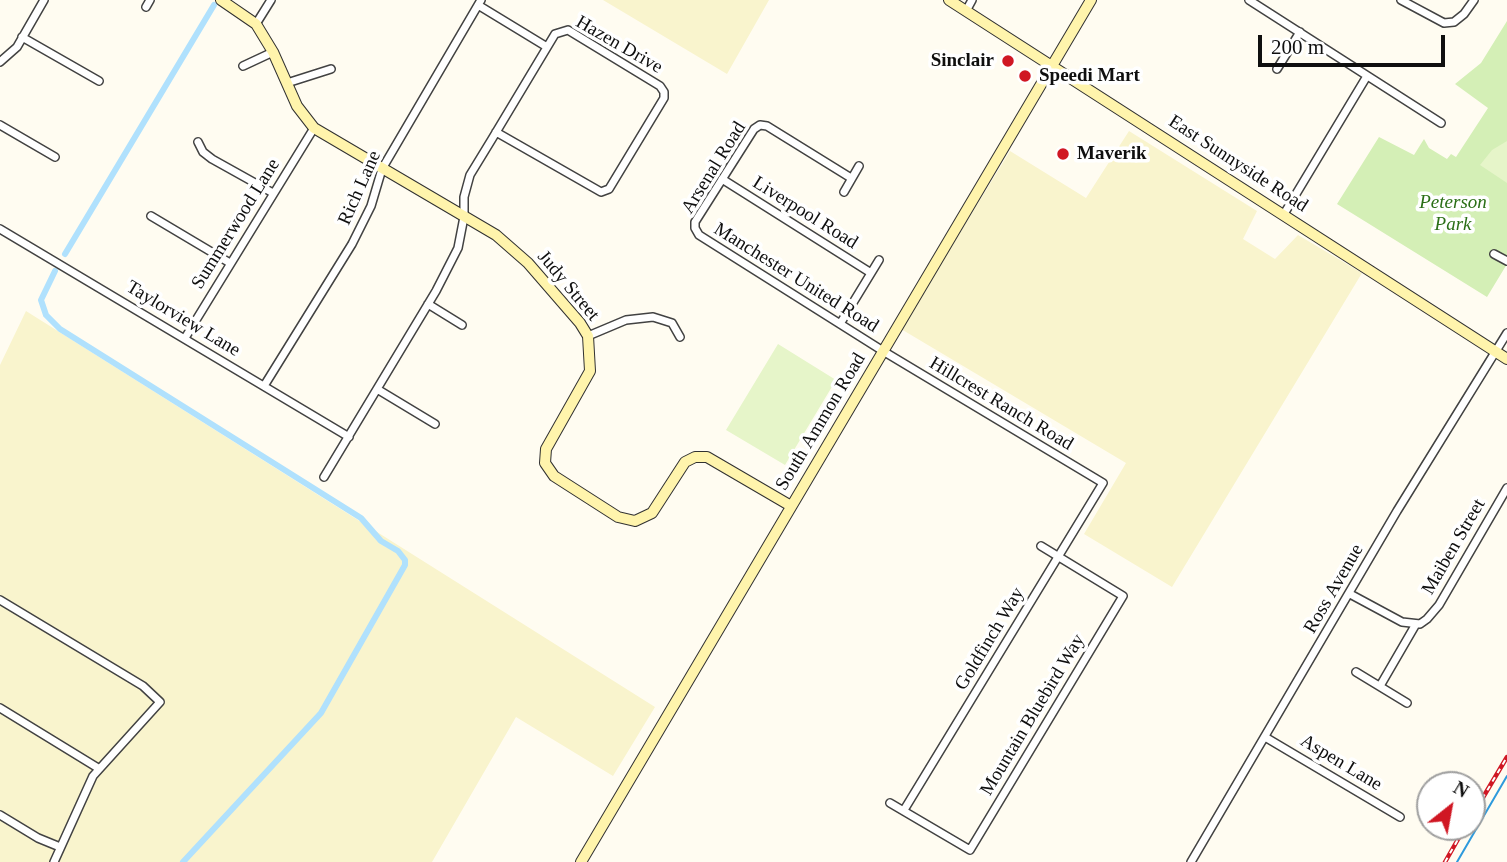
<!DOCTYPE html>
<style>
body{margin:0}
#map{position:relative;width:1507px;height:862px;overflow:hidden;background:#fffcf1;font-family:Georgia,serif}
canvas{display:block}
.north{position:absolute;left:1416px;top:771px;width:70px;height:70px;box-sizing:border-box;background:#fff;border:2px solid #9f9f9f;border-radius:50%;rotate:31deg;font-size:19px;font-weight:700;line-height:28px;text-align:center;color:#0f0f0f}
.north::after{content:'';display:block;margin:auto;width:24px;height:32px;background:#d01723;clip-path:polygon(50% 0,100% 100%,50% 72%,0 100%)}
.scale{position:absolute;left:1258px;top:35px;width:187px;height:32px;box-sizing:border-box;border:4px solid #0f0f0f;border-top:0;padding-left:9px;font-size:21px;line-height:24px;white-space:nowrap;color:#0f0f0f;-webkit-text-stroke:5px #fff;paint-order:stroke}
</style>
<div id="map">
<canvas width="1507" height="862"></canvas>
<div class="north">N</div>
<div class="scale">200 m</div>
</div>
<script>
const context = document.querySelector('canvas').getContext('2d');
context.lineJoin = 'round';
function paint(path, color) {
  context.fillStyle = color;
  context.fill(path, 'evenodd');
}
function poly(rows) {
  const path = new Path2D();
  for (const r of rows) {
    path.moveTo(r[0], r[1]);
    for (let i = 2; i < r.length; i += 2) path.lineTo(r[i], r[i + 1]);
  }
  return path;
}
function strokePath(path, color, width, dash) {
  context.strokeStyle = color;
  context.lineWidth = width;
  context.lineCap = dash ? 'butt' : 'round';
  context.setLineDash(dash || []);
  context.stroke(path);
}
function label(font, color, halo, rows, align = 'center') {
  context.font = font + ' Georgia,serif';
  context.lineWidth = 7;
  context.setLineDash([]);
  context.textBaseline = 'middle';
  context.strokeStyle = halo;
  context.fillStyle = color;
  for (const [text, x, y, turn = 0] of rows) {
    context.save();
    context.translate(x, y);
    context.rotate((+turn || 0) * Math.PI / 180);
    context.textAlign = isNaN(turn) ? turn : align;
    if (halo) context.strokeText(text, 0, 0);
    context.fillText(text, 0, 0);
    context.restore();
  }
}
const farmland = poly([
 [603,0,769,0,727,74],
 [1129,131,1257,211,1243,239,1275,259,1298,235,1362,273,1172,587,1084,534,1126,463,901,329,1010,151,1086,198],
 [26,311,655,707,613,776,516,717,432,862,0,862,0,365]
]);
const green = poly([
 [1507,21,1507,264,1487,297,1337,204,1379,137,1414,155,1424,139,1429,148,1447,159,1451,154,1456,157,1488,108,1455,84,1481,63]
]);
const pitch = poly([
 [1507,141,1507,183,1480,165,1492,150],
 [778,344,836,380,785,465,726,430]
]);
const stream = poly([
 [1457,862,1507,776]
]);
const canal = poly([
 [65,254,214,5],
 [55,271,41,300,46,315,60,329,361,518,381,541,398,551,405,560,405,565,321,713,183,862]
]);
const street = poly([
 [1249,0,1441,123],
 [1401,0,1444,23,1454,22,1464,14,1474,0],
 [478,5,547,47],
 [146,7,150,0],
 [966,11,972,0],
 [256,24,271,0],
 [22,37,99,81],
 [0,62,17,47,44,0],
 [243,66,273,52],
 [1277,69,1300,32],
 [287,83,331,69],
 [0,125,55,157],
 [198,142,203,152,212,159,273,193],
 [851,178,767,126,760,125,754,129,695,222,695,228,699,235,883,351,1103,483,904,810],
 [722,179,871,273],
 [844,192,859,166],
 [1284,214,1367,76],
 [151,216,230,263],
 [0,229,349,437],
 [1494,254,1507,261],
 [428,304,462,325],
 [840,324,879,260],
 [588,336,626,320,653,317,672,323,680,337],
 [185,338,314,128],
 [264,386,352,244,371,206,382,169,481,0],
 [377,389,435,424],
 [324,477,436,291,458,248,464,217,464,197,470,175,492,139,555,34,568,30,660,86,664,92,664,98,609,189,601,192,496,132],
 [1350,594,1402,622,1420,624,1427,619,1439,605,1507,488],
 [0,600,143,686,160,702,93,776,54,862],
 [1356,672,1407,703],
 [1380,686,1416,624],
 [0,708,98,768],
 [1265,737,1400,817],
 [890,803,970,850,1123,596,1041,546],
 [0,815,38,838,60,847],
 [1191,862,1397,511,1507,333]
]);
const secondary = poly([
 [221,0,256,24,273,52,297,106,314,128,496,235,528,263,580,323,588,336,590,371,546,449,545,463,554,476,618,517,635,521,652,513,685,462,695,457,707,457,791,506],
 [949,0,1507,359],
 [581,862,1091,0]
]);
const rail = poly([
 [1472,816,1507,757],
 [1445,862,1465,827]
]);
const markers = [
 [1008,61,7,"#d01723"],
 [1025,76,7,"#d01723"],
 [1063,154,7,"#d01723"]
];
const streetNames = [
 ["Hazen Drive",619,45,30],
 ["East Sunnyside Road",1238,164,33],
 ["Arsenal Road",714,168,-58],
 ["Rich Lane",360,188,-66],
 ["Liverpool Road",805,213,32],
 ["Summerwood Lane",236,224,-58],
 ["Manchester United Road",796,278,32],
 ["Judy Street",568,286,50],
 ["Taylorview Lane",183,319,31],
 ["Hillcrest Ranch Road",1001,404,31],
 ["South Ammon Road",821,422,-59],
 ["Maiben Street",1454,547,-60],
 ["Ross Avenue",1334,589,-60],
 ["Goldfinch Way",990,639,-59],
 ["Mountain Bluebird Way",1033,715,-59],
 ["Aspen Lane",1341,763,31]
];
const poiNames = [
 ["Sinclair",994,61,"right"],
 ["Speedi Mart",1039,76],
 ["Maverik",1077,154]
];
const parkNames = [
 ["Peterson",1453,203],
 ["Park",1453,225]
];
paint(farmland, '#f9f4cd');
paint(green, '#d4efb6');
paint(pitch, '#e6f5c9');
strokePath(stream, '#2e9adc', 2);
strokePath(canal, '#b0e1fd', 6);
strokePath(street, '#424242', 10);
strokePath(secondary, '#313131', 12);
strokePath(street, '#fff', 7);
strokePath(secondary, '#fff4ac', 10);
strokePath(rail, '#d01723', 4.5);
strokePath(rail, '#fff', 2, [5]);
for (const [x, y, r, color] of markers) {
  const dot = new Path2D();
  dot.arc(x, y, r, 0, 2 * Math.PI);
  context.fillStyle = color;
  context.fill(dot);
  strokePath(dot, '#fff', 2.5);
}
label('19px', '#0f0f0f', '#fff', streetNames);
label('bold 19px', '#0f0f0f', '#fff', poiNames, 'left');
label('italic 19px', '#2b6f17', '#fff', parkNames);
</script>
